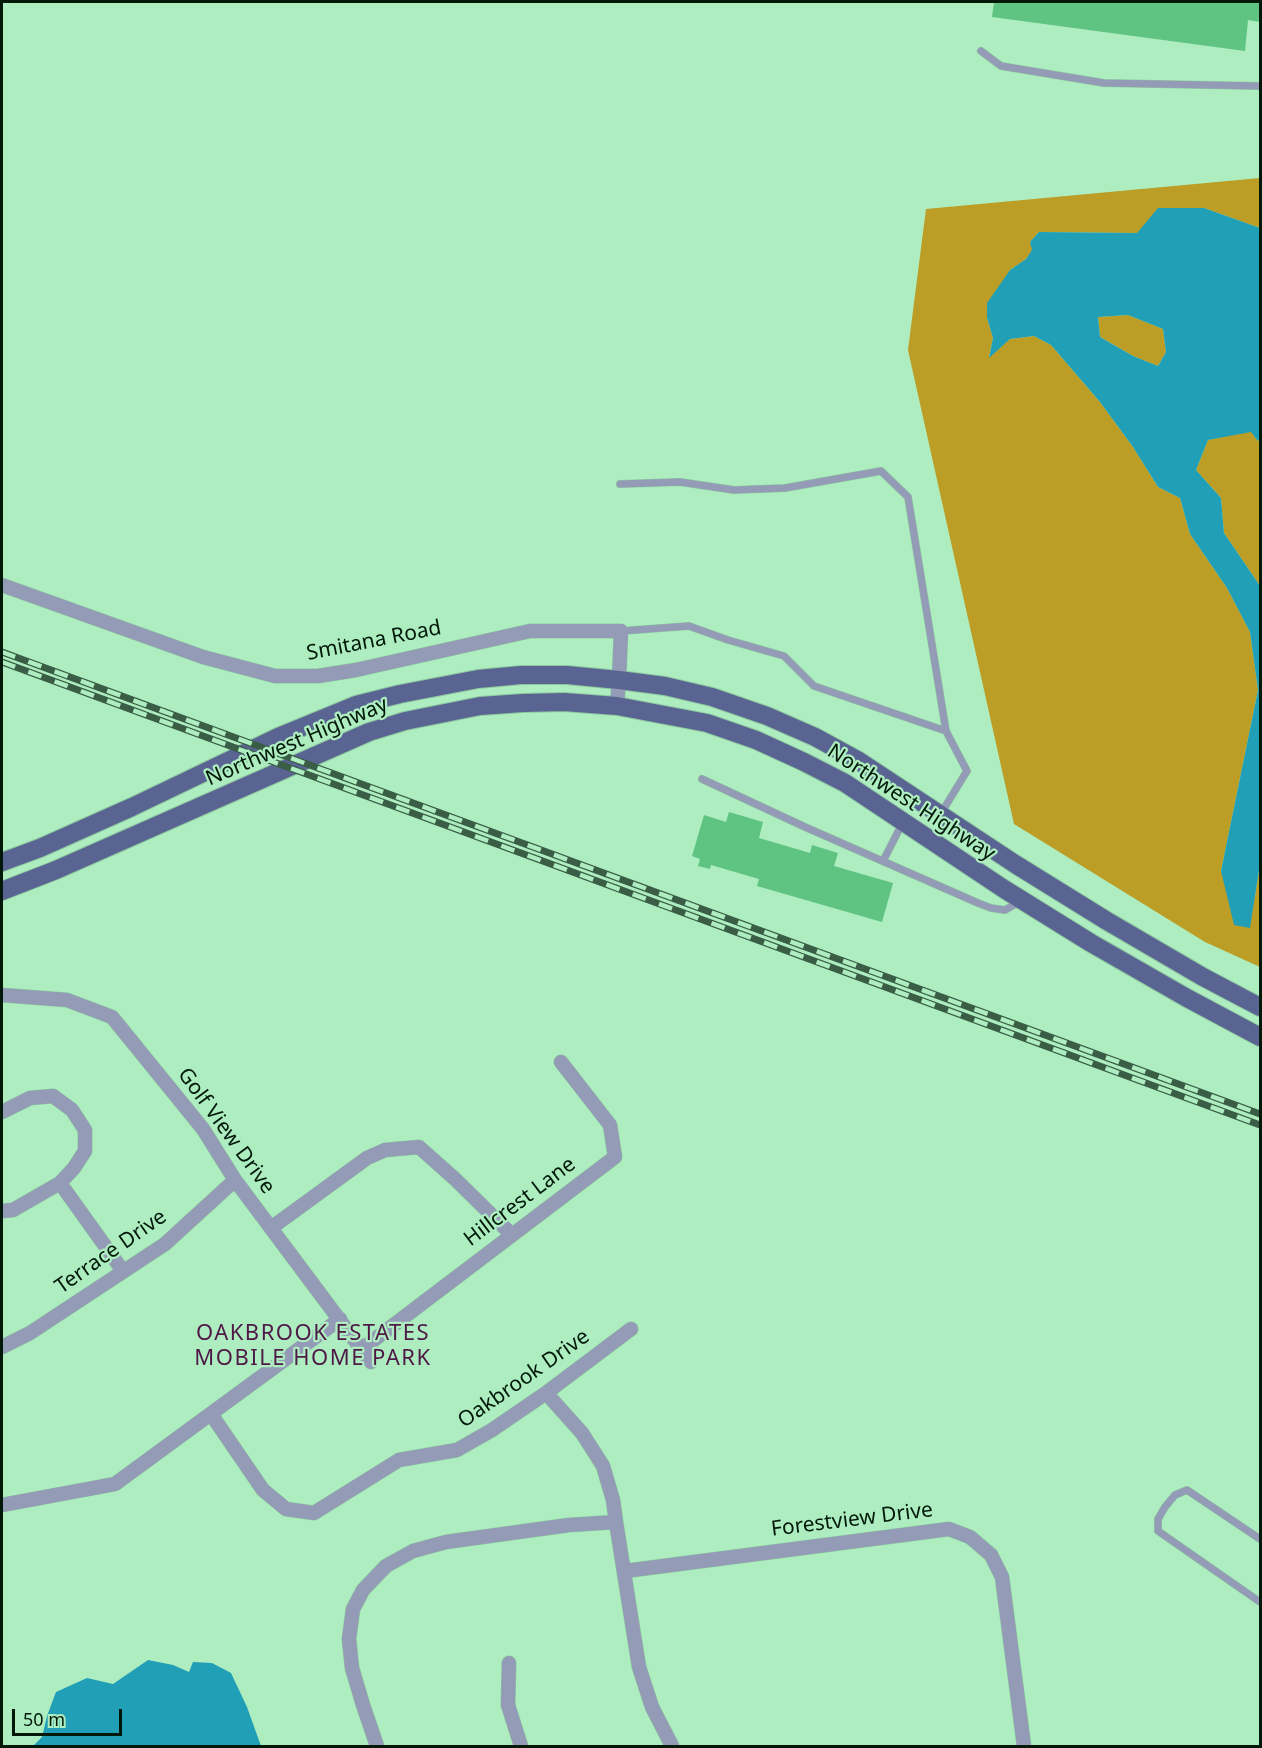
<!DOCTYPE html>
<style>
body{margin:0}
#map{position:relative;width:1262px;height:1748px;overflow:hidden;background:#adedc0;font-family:"Noto Sans",sans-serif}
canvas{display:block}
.frame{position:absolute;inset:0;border:3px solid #02190a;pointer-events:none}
.scale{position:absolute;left:12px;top:1709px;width:110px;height:27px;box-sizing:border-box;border:3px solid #02190a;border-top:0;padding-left:8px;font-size:18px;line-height:21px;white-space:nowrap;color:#02190a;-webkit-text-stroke:4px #adedc0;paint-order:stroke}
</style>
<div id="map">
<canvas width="1262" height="1748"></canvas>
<div class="frame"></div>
<div class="scale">50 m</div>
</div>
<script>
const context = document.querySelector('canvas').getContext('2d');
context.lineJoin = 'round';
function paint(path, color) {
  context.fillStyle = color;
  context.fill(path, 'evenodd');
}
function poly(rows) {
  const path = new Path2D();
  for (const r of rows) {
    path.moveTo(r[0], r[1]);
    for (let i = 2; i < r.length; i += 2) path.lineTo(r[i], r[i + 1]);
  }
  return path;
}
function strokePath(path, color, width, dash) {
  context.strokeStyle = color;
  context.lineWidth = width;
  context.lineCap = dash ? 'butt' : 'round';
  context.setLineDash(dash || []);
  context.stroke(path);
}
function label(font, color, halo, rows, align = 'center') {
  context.font = font + ' "Noto Sans",sans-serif';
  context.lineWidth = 4.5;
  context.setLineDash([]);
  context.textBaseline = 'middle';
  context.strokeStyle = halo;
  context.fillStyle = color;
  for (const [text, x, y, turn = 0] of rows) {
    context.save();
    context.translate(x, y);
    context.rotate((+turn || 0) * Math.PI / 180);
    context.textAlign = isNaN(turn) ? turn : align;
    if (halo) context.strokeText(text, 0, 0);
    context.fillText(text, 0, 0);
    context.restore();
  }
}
const forest = poly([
 [1260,178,1260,228,1204,208,1137,233,1039,232,1030,242,1033,250,1026,259,1010,270,1000,287,987,318,993,338,989,357,1010,339,1034,336,1051,345,1100,402,1133,447,1158,487,1180,498,1190,534,1227,588,1250,632,1258,690,1221,871,1255,896,1260,864,1260,967,1205,942,1014,824,908,350,926,209],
 [1128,315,1163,329,1166,352,1158,366,1133,356,1100,337,1098,317],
 [1251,431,1257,440,1260,441,1260,586,1224,533,1221,498,1196,470,1208,440]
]);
const water = poly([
 [1158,208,1204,208,1260,228,1260,441,1257,440,1251,432,1208,440,1196,470,1221,498,1224,533,1260,586,1260,864,1250,928,1234,925,1221,871,1258,690,1250,632,1227,588,1190,534,1180,498,1158,487,1133,447,1100,402,1051,345,1034,336,1010,339,989,358,993,338,987,318,987,303,1010,270,1026,259,1032,250,1030,242,1039,232,1137,233],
 [1128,315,1163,329,1166,352,1158,366,1133,356,1100,337,1098,317],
 [148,1660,173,1665,189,1672,193,1662,212,1663,231,1673,247,1707,261,1746,33,1746,42,1737,47,1716,56,1692,87,1678,113,1684]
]);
const building = poly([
 [994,2,1260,2,1260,22,1248,20,1245,51,992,17],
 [729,812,763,822,759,838,810,853,812,845,838,853,834,866,893,883,882,922,757,886,759,879,711,865,710,869,698,866,700,859,692,856,704,815,726,822]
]);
const lane = poly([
 [981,51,1001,66,1104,83,1260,86],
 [620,484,680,482,734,490,785,488,881,471,908,497,946,731,967,771,940,815],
 [621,631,689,626,728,640,784,656,814,686,946,731],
 [702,779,805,827,978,903,991,908,1005,910,1021,901],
 [883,861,902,824],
 [1260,1539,1187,1490,1175,1495,1165,1507,1158,1519,1158,1531,1260,1602]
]);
const street = poly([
 [2,585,203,657,275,676,318,676,356,670,530,631,621,631,619,680,617,706],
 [2,995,67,1000,112,1017,203,1129,235,1180,371,1362],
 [2,1112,30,1098,53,1096,72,1110,85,1130,85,1151,74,1168,60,1183,13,1210,2,1211],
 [60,1183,123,1271],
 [271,1228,367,1158,385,1150,419,1147,455,1179,512,1235],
 [2,1347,30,1333,165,1244,235,1180],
 [362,1349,615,1157,610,1125,561,1062],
 [546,1393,582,1433,603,1466,613,1500,616,1522,639,1667,652,1707,672,1746],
 [211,1414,263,1490,286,1509,314,1513,399,1460,457,1450,492,1430,546,1393,631,1329],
 [2,1505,115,1484,340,1319],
 [625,1571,949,1529,970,1537,991,1555,1002,1577,1024,1746],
 [509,1663,508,1705,521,1746],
 [377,1746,363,1705,352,1668,349,1639,353,1609,363,1590,386,1566,413,1551,446,1542,569,1525,616,1522]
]);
const primary = poly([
 [2,862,40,848,132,807,278,737,356,705,400,694,478,679,521,675,567,675,619,680,665,686,712,697,767,716,815,737,859,761,1015,864,1107,921,1203,977,1260,1007],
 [2,891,56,870,369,732,405,721,480,706,523,703,564,702,617,706,707,723,756,740,804,762,845,783,1004,889,1091,943,1187,998,1260,1037]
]);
const rail = poly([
 [2,652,1260,1114],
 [2,662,1260,1125]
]);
const streetNames = [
 ["Smitana Road",374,641,-11],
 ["Northwest Highway",297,742,-23],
 ["Northwest Highway",911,803,33],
 ["Golf View Drive",226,1131,54],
 ["Hillcrest Lane",520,1202,-37],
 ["Terrace Drive",111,1252,-35],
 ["Oakbrook Drive",524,1379,-35],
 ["Forestview Drive",852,1520,-7]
];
const neighbourhoodNames = [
 ["OAKBROOK ESTATES",313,1334],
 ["MOBILE HOME PARK",313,1359]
];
paint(forest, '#bc9d26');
paint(water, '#219fb6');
paint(building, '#5fc382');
strokePath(lane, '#8ec79f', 8);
strokePath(street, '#8ec79f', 15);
strokePath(primary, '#8ec79f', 20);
strokePath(lane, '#949bb6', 7);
strokePath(street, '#949bb6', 14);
strokePath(primary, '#596493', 18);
strokePath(rail, '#395d45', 7);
strokePath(rail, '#adedc0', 4.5, [14]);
label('21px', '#02190a', '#adedc0', streetNames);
context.letterSpacing = '1.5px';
label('22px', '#4e1947', '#adedc0', neighbourhoodNames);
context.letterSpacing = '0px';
</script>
